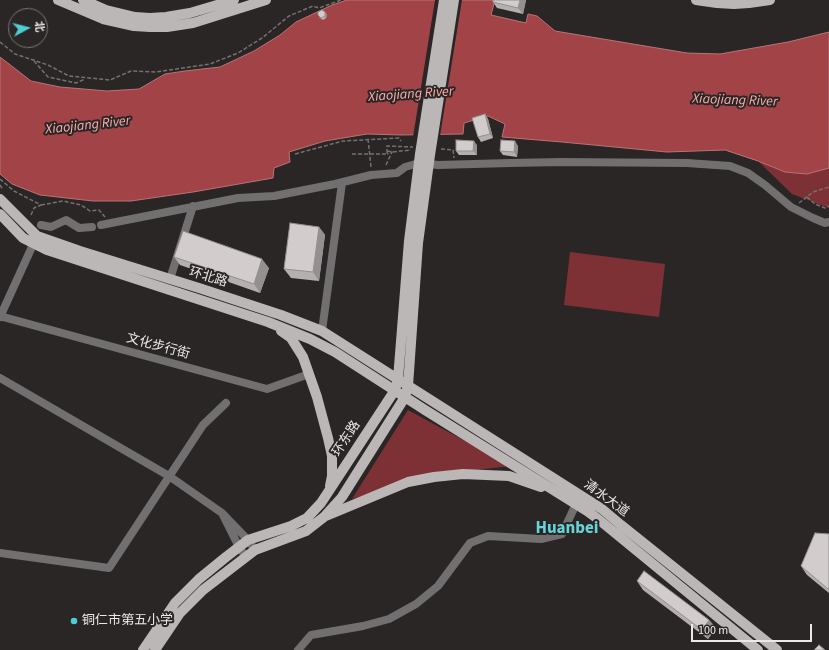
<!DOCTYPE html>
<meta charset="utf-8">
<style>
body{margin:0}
#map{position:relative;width:829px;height:650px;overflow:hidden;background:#2b2626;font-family:"Source Sans 3","Noto Sans SC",sans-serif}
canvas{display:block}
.north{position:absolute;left:8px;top:8px;width:40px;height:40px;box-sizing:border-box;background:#2b2626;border:1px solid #787474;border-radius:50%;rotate:83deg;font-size:11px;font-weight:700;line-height:16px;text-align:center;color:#ebe8e8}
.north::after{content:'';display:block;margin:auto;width:14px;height:18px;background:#51ccd3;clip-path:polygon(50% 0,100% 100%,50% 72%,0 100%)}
.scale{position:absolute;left:691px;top:624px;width:121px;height:18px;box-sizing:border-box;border:2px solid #ebe8e8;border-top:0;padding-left:5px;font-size:12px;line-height:14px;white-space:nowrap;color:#ebe8e8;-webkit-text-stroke:3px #2b2626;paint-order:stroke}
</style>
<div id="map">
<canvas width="829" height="650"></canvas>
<div class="north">北</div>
<div class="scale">100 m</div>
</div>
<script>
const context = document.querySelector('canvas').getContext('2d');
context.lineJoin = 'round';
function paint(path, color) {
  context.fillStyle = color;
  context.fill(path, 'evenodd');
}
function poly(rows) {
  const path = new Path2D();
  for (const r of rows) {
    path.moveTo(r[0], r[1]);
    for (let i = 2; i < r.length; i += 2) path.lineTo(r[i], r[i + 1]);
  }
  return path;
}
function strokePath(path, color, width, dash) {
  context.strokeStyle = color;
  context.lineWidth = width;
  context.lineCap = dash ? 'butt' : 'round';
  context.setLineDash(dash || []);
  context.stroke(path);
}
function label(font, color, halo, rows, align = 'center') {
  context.font = font + ' "Source Sans 3","Noto Sans SC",sans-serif';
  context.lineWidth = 4;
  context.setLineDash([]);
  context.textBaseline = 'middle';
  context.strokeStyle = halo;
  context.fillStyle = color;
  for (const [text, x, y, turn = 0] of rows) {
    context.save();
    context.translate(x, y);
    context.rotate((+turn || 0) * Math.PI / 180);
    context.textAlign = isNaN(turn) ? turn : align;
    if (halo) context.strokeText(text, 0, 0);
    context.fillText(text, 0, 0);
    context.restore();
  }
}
const green = poly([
 [758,161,785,172,807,174,829,168,829,208,792,194],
 [570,252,665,264,659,317,564,305],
 [408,410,511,466,440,474,352,499]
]);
const water = poly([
 [347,0,495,0,491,15,526,23,528,14,537,16,555,31,687,53,720,54,788,42,829,32,829,168,807,174,785,172,758,161,725,150,667,152,562,142,502,137,505,124,488,116,464,123,463,134,401,135,367,134,325,141,289,152,290,162,274,168,273,178,193,192,131,201,93,201,40,195,12,184,0,174,0,57,31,81,60,87,107,91,139,89,165,74,185,71,220,67,254,51,280,35,296,22,332,5,347,0]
]);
const pier = poly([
 [435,0,462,0,440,136,413,137]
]);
const path = poly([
 [0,42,15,54,48,65,69,76,110,80,131,71,156,72,210,64,238,53,262,38,289,16,313,6,319,8,341,0],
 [34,61,48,77,76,83,85,79],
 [368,139,371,167],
 [441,149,453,150,454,158],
 [387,151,392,152,411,150],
 [295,154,343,141,399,138,401,141],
 [352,154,387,154,387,146,413,147],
 [386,165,392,152,387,154],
 [0,179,14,191,41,205,34,208,31,215],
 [0,185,3,190],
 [807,197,815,204,825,208,829,206],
 [799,203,813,192,829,187],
 [41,205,63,201,81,205,90,211,99,210,105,217]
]);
const minor = poly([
 [41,225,51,227,66,220,79,228,92,227],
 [101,225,238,198,274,196,335,184,371,175,397,173,405,167,419,163,438,165,510,163,561,162,687,163,730,166,748,173,765,185,791,207,813,218,825,223,829,222],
 [170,279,193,206],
 [0,316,267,389,309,374],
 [0,317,36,238],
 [322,331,342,183],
 [0,378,169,476,222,513],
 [0,553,109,568,203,425,226,403],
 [246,557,239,547,222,513,248,540,255,550],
 [298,650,311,635,363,626,389,619,416,604,438,586,470,543,488,536,541,539,562,534,576,504]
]);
const major = poly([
 [58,0,103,19,134,26,150,27,167,27,193,23,266,0],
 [83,0,106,10,135,17,150,18,166,17,190,13,234,0],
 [696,0,717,3,734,4,749,3,770,0],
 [0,199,37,236,80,251,199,288,281,315,322,331,602,509,621,525,777,650],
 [0,214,23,238,47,250,268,322,310,339,335,352,425,410,587,511,598,519,758,650],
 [281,331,291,338,303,357,317,397,328,438,332,456,332,476,330,486],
 [326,516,408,482,434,477,463,474,509,476,541,487],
 [143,650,175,603,199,579,226,557,248,540,291,526,307,518,321,503,395,390,398,379,409,241,420,154,444,0],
 [155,650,180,613,203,590,255,550,306,531,324,517,342,497,405,397,408,386,418,243,430,155,454,0]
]);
const wall = poly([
 [493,0,526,0,523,14,497,8,493,2],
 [327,14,326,18,323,20,320,18,318,15],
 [485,114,488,119,493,138,481,142,478,137],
 [477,145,477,155,459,155,456,151],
 [518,146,517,157,503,155,500,151],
 [319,227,325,235,319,281,291,278,284,269],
 [174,257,269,268,260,293,180,265],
 [829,534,829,593,807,575,801,566],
 [637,581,709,620,716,628,708,639,643,590]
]);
const shadedWall = poly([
 [520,0,526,0,523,14,518,8],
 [325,12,327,14,326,18,325,16],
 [485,114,488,119,493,138,490,134],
 [474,141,477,145,477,155,473,151],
 [515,141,518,146,517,157,514,152],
 [319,227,325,235,319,281,313,272],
 [262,259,269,268,260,293,254,284],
 [709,620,716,628,708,639,702,630]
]);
const building = poly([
 [493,0,520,0,518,8,493,2,493,0],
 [322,10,325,12,325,16,321,18,318,15,318,12,322,10],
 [485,114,490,134,478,137,472,118,485,114],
 [456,140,474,141,473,151,456,151,456,140],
 [501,140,515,141,514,152,500,151,501,140],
 [290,223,319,227,313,272,284,269,290,223],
 [183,231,262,259,254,284,174,257,183,231],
 [815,533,829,534,829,589,828,589,801,566,815,533],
 [644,571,709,620,702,630,637,581,644,571],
 [819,645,825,650,814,650,819,645]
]);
const markers = [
 [74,621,4,"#51ccd3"]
];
const streetNames = [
 ["环北路",208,278,17],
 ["文化步行街",158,347,15],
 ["环东路",347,439,-57],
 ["清水大道",606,499,36]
];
const poiNames = [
 ["铜仁市第五小学",82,621]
];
const waterNames = [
 ["Xiaojiang River",411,95,-4],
 ["Xiaojiang River",735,101,2],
 ["Xiaojiang River",88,126,-6]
];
const districtNames = [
 ["Huanbei",567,529]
];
paint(green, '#7e3135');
paint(water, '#a24347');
strokePath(water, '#b87477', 1);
paint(pier, '#2b2626');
strokePath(path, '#757171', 1.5, [4, 2]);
strokePath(minor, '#716f6f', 8);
strokePath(major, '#bbb7b6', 10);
paint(wall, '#b5b0af');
paint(shadedWall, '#93908f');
paint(building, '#d2cdcc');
strokePath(building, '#93908f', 1);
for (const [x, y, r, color] of markers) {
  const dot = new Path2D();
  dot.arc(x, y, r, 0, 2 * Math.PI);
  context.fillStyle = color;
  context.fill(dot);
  strokePath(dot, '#2b2626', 1.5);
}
label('13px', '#ebe8e8', '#2b2626', streetNames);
label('13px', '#ebe8e8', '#2b2626', poiNames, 'left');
label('italic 14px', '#fdaead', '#2b2626', waterNames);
label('bold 17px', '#67d4da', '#2b2626', districtNames);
</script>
